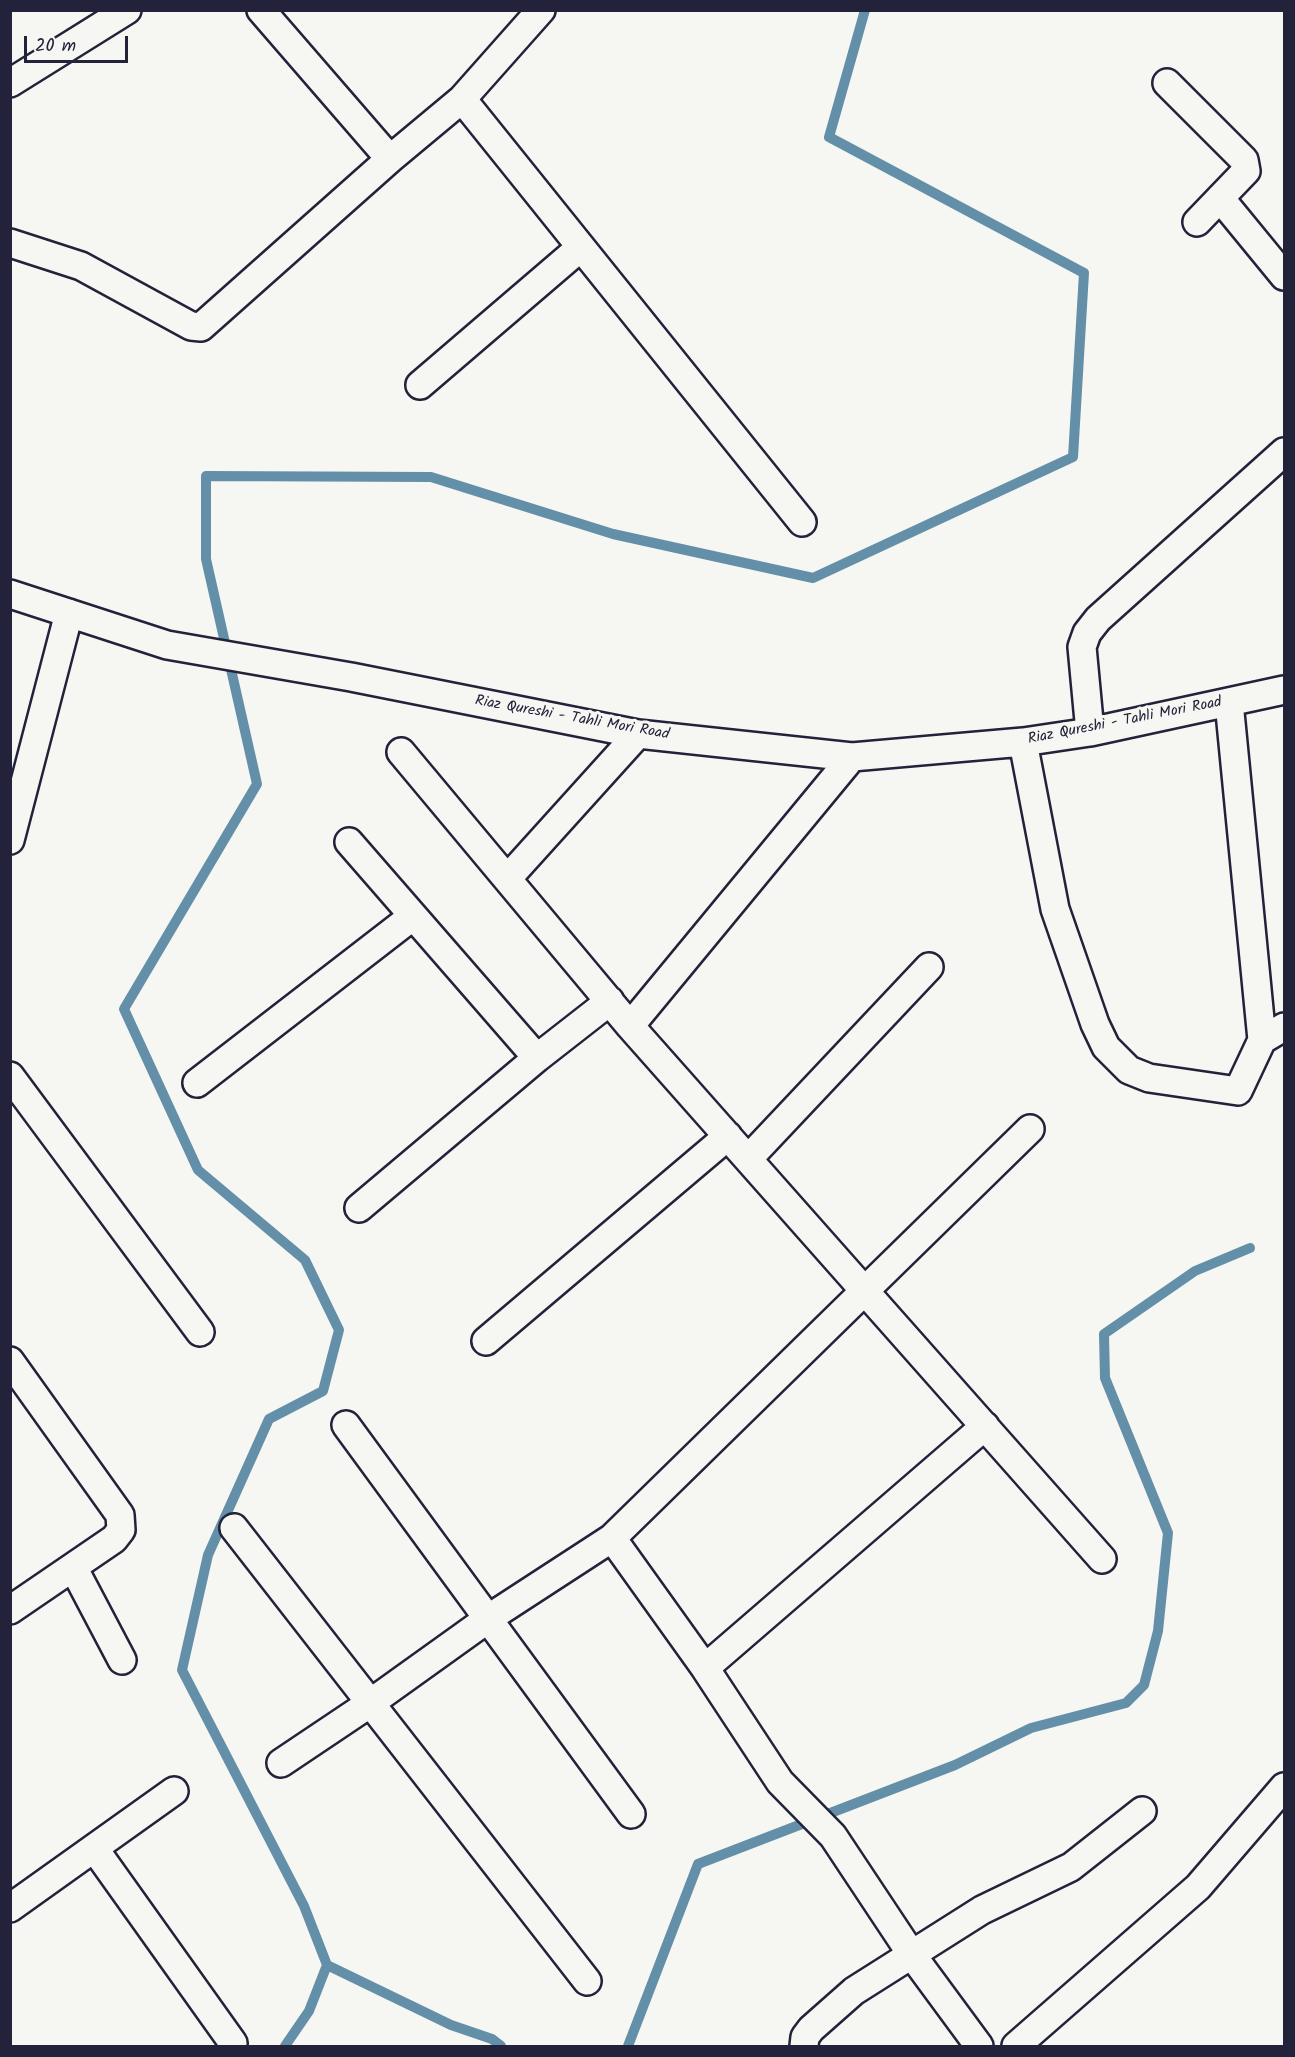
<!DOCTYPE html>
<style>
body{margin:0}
#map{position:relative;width:1295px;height:2057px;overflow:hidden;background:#f6f6f2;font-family:Kalam,sans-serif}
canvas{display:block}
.frame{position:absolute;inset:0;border:12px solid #22223b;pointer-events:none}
.scale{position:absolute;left:24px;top:36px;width:104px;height:27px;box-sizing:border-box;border:3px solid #22223b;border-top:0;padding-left:8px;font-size:18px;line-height:21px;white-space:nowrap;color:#22223b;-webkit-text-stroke:4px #f6f6f2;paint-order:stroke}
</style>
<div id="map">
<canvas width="1295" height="2057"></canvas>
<div class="frame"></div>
<div class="scale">20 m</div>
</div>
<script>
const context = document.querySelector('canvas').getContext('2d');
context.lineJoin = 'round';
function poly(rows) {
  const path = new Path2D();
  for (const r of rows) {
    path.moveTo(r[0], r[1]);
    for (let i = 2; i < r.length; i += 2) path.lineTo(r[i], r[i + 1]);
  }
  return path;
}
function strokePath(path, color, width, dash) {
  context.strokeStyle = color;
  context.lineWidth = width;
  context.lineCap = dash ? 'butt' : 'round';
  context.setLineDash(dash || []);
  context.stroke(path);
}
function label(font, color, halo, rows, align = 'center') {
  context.font = font + ' Kalam,sans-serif';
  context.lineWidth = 6;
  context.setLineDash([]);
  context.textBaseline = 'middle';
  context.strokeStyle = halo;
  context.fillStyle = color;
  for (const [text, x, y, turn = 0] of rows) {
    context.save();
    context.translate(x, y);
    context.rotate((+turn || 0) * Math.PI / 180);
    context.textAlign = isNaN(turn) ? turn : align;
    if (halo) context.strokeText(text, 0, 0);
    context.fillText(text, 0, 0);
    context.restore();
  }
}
const stream = poly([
 [327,1965,451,2025,492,2039,501,2046],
 [285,2046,309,2011,327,1965,304,1906,182,1670,208,1555,269,1419,323,1391,339,1330,305,1260,198,1170,124,1009,257,784,206,559,206,476,431,477,613,534,813,578,1073,457,1084,273,829,137,865,10],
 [628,2046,698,1864,955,1765,1031,1728,1126,1703,1144,1685,1158,1631,1168,1533,1105,1378,1104,1334,1195,1271,1250,1248]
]);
const street = poly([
 [261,10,390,159],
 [10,83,127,10],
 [1167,83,1244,160,1246,171,1197,222],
 [462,99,802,522],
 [1220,198,1284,276],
 [10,243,81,266,191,326,201,327,390,159,462,99,541,10],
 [420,385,581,247],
 [10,594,167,645,351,677,638,734,852,757,1023,742,1090,732,1284,690],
 [1229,702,1262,1040],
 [1090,732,1082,647,1087,633,1098,619,1284,452],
 [1023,742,1055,909,1095,1024,1106,1047,1129,1070,1149,1078,1238,1091,1262,1040,1284,1027],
 [401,752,630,1026,1102,1559],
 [10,840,69,613],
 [349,842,537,1058],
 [507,879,638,734],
 [630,1026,852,757],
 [10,1076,200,1332],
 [197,1083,413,916],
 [748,1159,929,967],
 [359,1208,537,1058,610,1001],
 [486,1341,728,1136],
 [10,1361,120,1515,121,1530,114,1539,10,1610],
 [346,1425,631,1814],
 [234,1528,587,1981],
 [612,1538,705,1668,780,1782,833,1836,912,1955,979,2046],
 [73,1567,122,1660],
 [705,1668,985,1426],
 [281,1763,369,1704,489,1618,612,1538,1030,1129],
 [94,1848,233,2043],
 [10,1908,174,1791],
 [804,2046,805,2037,811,2029,854,1991,982,1910,1071,1867,1142,1811],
 [1016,2046,1198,1887,1284,1787]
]);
const streetNames = [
 ["Riaz Qureshi - Tahli Mori Road",572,719,10],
 ["Riaz Qureshi - Tahli Mori Road",1125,722,-11]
];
strokePath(stream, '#648fa8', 10);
strokePath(street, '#22223b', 32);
strokePath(street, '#f6f6f2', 27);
label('15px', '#22223b', '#f6f6f2', streetNames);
</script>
